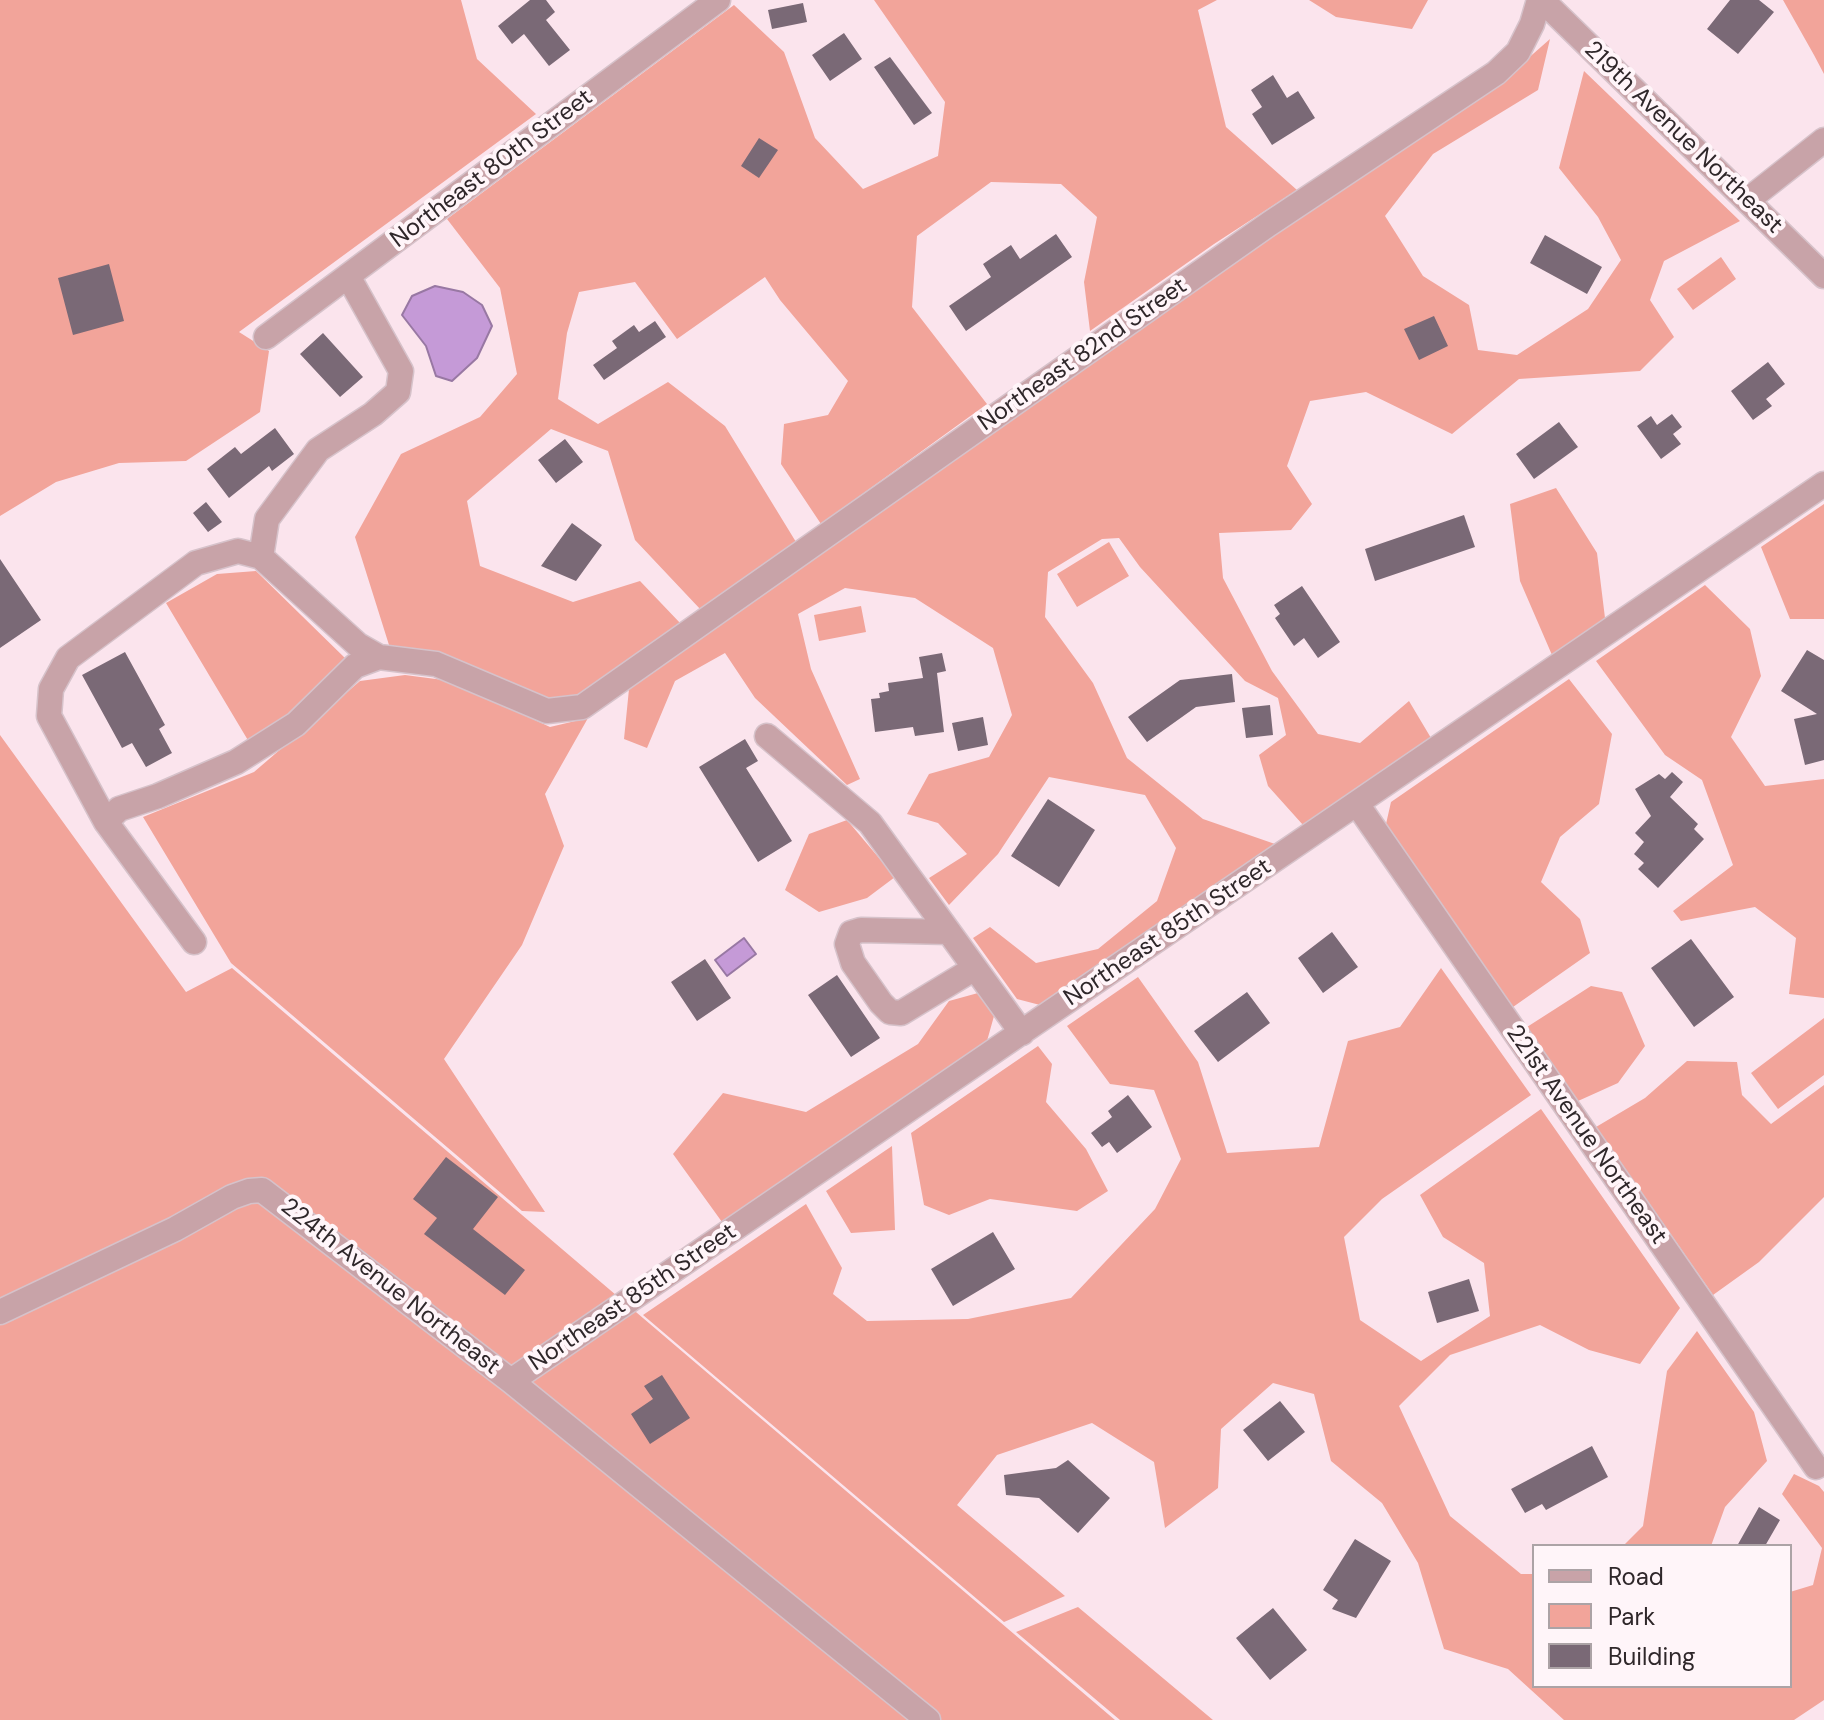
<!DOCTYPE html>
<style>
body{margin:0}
#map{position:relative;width:1824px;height:1720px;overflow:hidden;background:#fbe4ed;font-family:"DM Sans",sans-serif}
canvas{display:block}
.legend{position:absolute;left:1532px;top:1544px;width:260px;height:144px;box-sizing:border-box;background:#fff5f9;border:2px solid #aca3a6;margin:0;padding:10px 14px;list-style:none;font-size:24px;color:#2f272a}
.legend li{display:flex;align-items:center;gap:16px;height:40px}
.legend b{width:40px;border:2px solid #aca3a6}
</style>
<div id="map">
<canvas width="1824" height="1720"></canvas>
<ul class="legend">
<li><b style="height:10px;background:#c8a3a8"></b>Road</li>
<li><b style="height:22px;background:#f2a49a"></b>Park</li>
<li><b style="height:22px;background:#7a6976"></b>Building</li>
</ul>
</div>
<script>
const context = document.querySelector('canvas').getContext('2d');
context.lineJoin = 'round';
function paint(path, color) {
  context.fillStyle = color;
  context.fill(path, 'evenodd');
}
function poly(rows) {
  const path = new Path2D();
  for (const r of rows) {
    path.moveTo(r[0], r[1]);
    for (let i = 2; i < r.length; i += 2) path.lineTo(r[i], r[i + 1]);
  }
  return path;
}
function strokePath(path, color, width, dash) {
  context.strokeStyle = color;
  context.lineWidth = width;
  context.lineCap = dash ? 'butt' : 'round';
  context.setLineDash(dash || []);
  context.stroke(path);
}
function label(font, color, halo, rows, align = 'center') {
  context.font = font + ' "DM Sans",sans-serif';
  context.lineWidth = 8;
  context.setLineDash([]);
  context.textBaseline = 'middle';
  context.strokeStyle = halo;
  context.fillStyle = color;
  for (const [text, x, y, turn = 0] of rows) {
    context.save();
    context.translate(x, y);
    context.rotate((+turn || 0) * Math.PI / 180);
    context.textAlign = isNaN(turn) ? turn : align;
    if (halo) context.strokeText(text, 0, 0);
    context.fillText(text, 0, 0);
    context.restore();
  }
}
const green = poly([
 [0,0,461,0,477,59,536,114,239,332,269,351,260,412,186,461,119,463,56,482,0,516],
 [874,0,1217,0,1198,10,1226,127,1297,190,1214,244,1090,331,1084,282,1097,217,1061,184,991,182,917,236,912,307,987,404,821,524,781,464,784,424,828,415,848,381,780,300,765,277,677,339,635,282,579,292,567,333,558,399,598,424,668,382,725,426,796,542,701,610,635,540,608,451,551,429,467,501,480,566,573,602,640,581,681,624,585,694,549,699,442,655,389,645,355,537,401,454,480,417,517,374,500,288,447,219,734,5,784,52,815,138,863,189,938,156,945,102],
 [1309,0,1428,0,1412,29,1336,17],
 [1783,0,1824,0,1824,74,1814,55],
 [1550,39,1538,90,1433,154,1385,216,1423,276,1469,305,1478,350,1517,355,1588,309,1621,260,1598,217,1559,168,1584,71,1740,221,1664,261,1650,300,1674,337,1640,371,1519,379,1452,434,1366,392,1310,401,1287,466,1312,504,1291,530,1219,533,1223,578,1272,671,1318,734,1360,743,1409,701,1431,738,1303,825,1268,786,1259,755,1286,735,1278,698,1245,681,1140,567,1119,538,1102,539,1048,572,1045,617,1093,683,1127,758,1203,819,1275,844,1040,1005,1017,999,973,938,990,927,1036,963,1098,949,1157,901,1176,848,1145,795,1049,777,998,854,949,905,929,878,967,854,938,823,907,814,929,774,989,757,1012,715,993,648,915,598,845,588,798,614,811,669,860,779,847,785,755,698,725,653,675,681,647,748,624,739,629,689,1258,246,1491,91],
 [1721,257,1736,279,1693,310,1677,289],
 [1556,488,1597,553,1605,618,1552,655,1520,581,1510,504],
 [1824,504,1824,619,1790,619,1761,547],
 [1109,542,1129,576,1077,607,1057,574],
 [256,571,347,660,285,721,249,742,166,603,217,574],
 [1705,585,1750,629,1761,676,1731,737,1765,786,1824,779,1824,998,1789,994,1796,938,1755,907,1681,921,1673,911,1733,865,1702,780,1665,755,1596,661],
 [861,606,866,632,819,641,814,615],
 [405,675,451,681,550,727,588,718,545,794,564,846,522,945,444,1059,545,1212,522,1211,231,963,143,817,254,772,360,681],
 [1569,679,1612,734,1599,804,1560,837,1541,882,1580,919,1590,953,1513,1007,1386,824,1391,802],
 [0,735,186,992,232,968,1115,1720,0,1720],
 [847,820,895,877,867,898,819,912,785,890,809,834],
 [1441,968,1531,1095,1382,1199,1344,1237,1360,1320,1421,1361,1490,1316,1484,1263,1443,1237,1420,1195,1541,1109,1680,1308,1640,1364,1589,1350,1540,1325,1450,1355,1399,1406,1450,1516,1521,1574,1534,1574,1534,1686,1790,1686,1790,1592,1813,1585,1822,1548,1782,1494,1794,1474,1819,1486,1824,1492,1824,1700,1794,1720,1564,1720,1508,1669,1444,1649,1418,1563,1382,1503,1331,1461,1314,1394,1273,1383,1221,1429,1218,1488,1165,1528,1154,1462,1092,1423,997,1455,957,1505,1065,1596,1004,1622,643,1315,806,1204,842,1268,833,1294,867,1321,968,1319,1071,1298,1155,1209,1181,1159,1154,1090,1110,1084,1067,1026,1138,977,1198,1062,1227,1153,1319,1147,1348,1041,1400,1027],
 [1591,986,1622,992,1645,1046,1618,1083,1578,1101,1527,1027],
 [978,993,994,1016,987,1041,722,1222,673,1154,723,1093,806,1112,918,1044,949,1001],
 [1824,1018,1824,1075,1778,1109,1751,1073],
 [1038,1046,1052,1064,1046,1102,1086,1149,1108,1191,1077,1211,990,1199,949,1215,924,1205,911,1133],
 [1687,1061,1737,1062,1742,1095,1771,1124,1824,1085,1824,1197,1759,1262,1713,1295,1596,1127,1645,1098],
 [892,1146,895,1230,851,1233,826,1191],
 [1697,1331,1754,1412,1767,1461,1725,1507,1711,1546,1623,1546,1643,1526,1667,1371],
 [1078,1607,1213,1720,1120,1720,1016,1632]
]);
const water = poly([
 [435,286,463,292,482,305,492,326,477,358,452,381,436,376,426,346,402,315,412,296,435,286],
 [744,938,756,954,727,976,715,960,744,938]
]);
const building = poly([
 [530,0,546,0,555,12,546,20,570,50,549,66,524,34,512,44,498,26],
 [1730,0,1759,0,1774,12,1738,54,1707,29],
 [803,3,807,22,772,29,768,10],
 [844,33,862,59,830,81,812,55],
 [890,57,932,113,914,125,874,67],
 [1273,75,1287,98,1298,91,1315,118,1272,145,1252,114,1262,107,1251,90],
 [759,138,778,150,759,178,741,166],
 [1056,234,1072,257,966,331,949,306,991,277,983,264,1011,245,1020,259],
 [1545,235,1602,267,1587,294,1530,263],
 [109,264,124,321,73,335,58,278],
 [1434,316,1448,346,1419,360,1404,329],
 [655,321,666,337,604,380,593,365,617,348,612,341,634,325,639,332],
 [323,333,363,377,340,397,300,354],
 [1768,362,1785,384,1766,399,1772,406,1753,420,1731,391],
 [1672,414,1682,427,1673,434,1681,444,1661,459,1637,426,1651,416,1657,425],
 [1559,422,1578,447,1534,479,1516,454],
 [275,428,294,454,272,471,269,466,229,498,207,469,235,447,241,454],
 [565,439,583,462,556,483,538,460],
 [206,502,222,522,208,532,193,513],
 [1464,515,1475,547,1375,581,1365,549],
 [572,523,602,545,576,581,541,566],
 [0,559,41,620,0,648],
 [1302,586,1340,642,1318,658,1304,638,1294,646,1275,618,1280,614,1274,605],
 [1807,650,1824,660,1824,760,1805,765,1794,719,1817,714,1781,691],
 [125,652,165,725,159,729,172,753,146,767,132,743,122,748,82,675],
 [942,653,946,671,937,673,944,732,915,736,913,727,875,732,871,699,880,698,879,693,889,691,888,683,923,678,919,657],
 [1232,674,1235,702,1196,707,1147,742,1128,717,1180,680],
 [1270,705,1273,735,1246,738,1242,708],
 [983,717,988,745,958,751,952,723],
 [745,739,758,761,746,768,792,841,758,862,699,767],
 [1672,772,1683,782,1670,797,1698,824,1694,829,1704,839,1658,888,1638,869,1644,863,1634,854,1644,842,1635,833,1651,816,1635,789,1659,774,1665,779],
 [1048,799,1095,830,1059,887,1011,856],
 [1332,932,1358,967,1323,993,1298,958],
 [1691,939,1734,997,1694,1027,1651,968],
 [705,959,731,998,697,1021,671,982],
 [837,975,880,1038,851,1057,808,995],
 [1247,992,1270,1023,1218,1062,1194,1031],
 [1128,1095,1152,1127,1117,1153,1109,1142,1102,1147,1091,1133,1112,1117,1108,1111],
 [446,1157,498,1197,473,1229,525,1270,505,1295,424,1234,437,1218,413,1199],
 [993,1232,1015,1269,953,1306,931,1269],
 [1469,1279,1479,1311,1437,1323,1428,1292],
 [662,1375,690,1418,650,1444,631,1414,653,1399,644,1386],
 [1280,1401,1305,1432,1268,1461,1243,1430],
 [1592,1446,1608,1477,1546,1510,1542,1504,1525,1513,1511,1489],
 [1068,1460,1110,1498,1078,1533,1039,1498,1006,1495,1004,1475,1056,1468],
 [1759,1507,1780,1520,1765,1546,1737,1546],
 [1355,1539,1391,1561,1356,1618,1332,1609,1338,1600,1323,1590],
 [1273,1608,1307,1650,1270,1680,1236,1638]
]);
const minor = poly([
 [1542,0,1824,276],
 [1748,200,1824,140],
 [266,337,718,0],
 [261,557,267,519,318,450,373,414,398,392,401,371,348,276],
 [767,736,870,823,1022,1033],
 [1357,804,1816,1467],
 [106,822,49,716,51,689,68,658,196,563,238,551,261,557,358,645,379,657,436,664,547,711,582,707,1269,224,1496,73,1518,52,1532,24,1539,0],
 [949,932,861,930,851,933,847,944,853,963,881,1003,890,1012,901,1013,975,968],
 [194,942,106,822,119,809,158,796,236,762,296,724,355,666,379,657],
 [0,1312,175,1229,232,1197,249,1191,262,1190,511,1381,928,1720],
 [511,1381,1824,484]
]);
const streetNames = [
 ["219th Avenue Northeast",1683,138,44],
 ["Northeast 80th Street",492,169,-37],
 ["Northeast 82nd Street",1083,355,-35],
 ["Northeast 85th Street",1168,933,-34],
 ["221st Avenue Northeast",1586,1135,55],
 ["224th Avenue Northeast",390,1287,38],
 ["Northeast 85th Street",633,1298,-34]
];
paint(green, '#f2a49a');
paint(water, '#c59ad7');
strokePath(water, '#9878a3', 2);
paint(building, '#7a6976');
strokePath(minor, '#d6c2ca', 27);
strokePath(minor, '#c8a3a8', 24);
label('24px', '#2f272a', '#fff5f9', streetNames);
</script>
